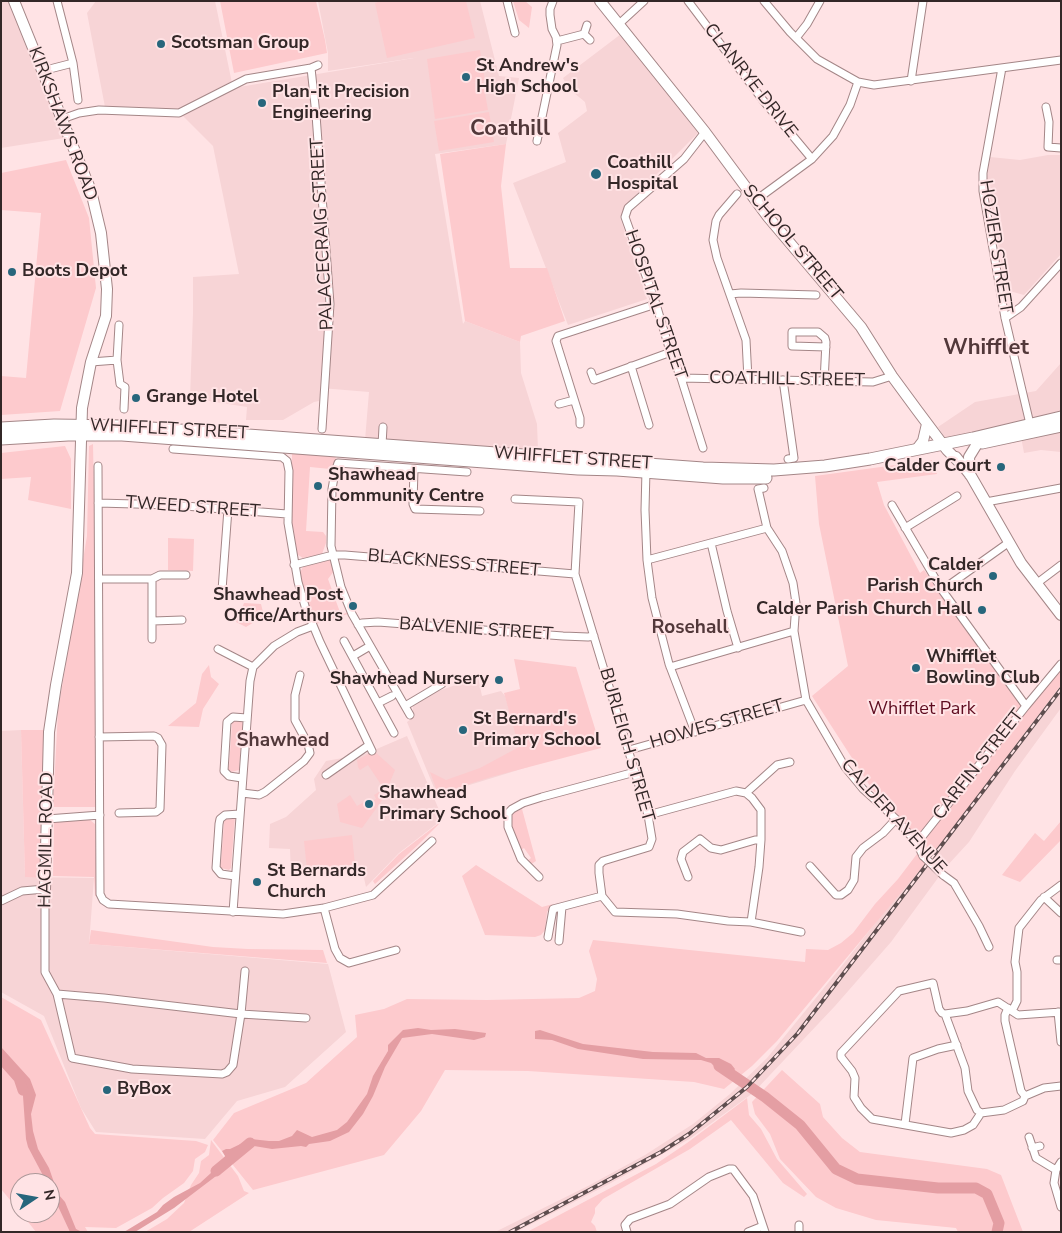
<!DOCTYPE html>
<style>
body{margin:0}
#map{position:relative;width:1062px;height:1233px;overflow:hidden;background:#ffe3e5;font-family:"Nunito Sans",sans-serif}
canvas{display:block}
.frame{position:absolute;inset:0;border:2px solid #332727;pointer-events:none}
.north{position:absolute;left:10px;top:1173px;width:50px;height:50px;box-sizing:border-box;background:#ffe3e5;border:1px solid #ad9899;border-radius:50%;rotate:78deg;font-size:14px;font-weight:700;line-height:20px;text-align:center;color:#332727}
.north::after{content:'';display:block;margin:auto;width:18px;height:22px;background:#27667c;clip-path:polygon(50% 0,100% 100%,50% 72%,0 100%)}
</style>
<div id="map">
<canvas width="1062" height="1233"></canvas>
<div class="frame"></div>
<div class="north">N</div>
</div>
<script>
const context = document.querySelector('canvas').getContext('2d');
context.lineJoin = 'round';
function paint(path, color) {
  context.fillStyle = color;
  context.fill(path, 'evenodd');
}
function poly(rows) {
  const path = new Path2D();
  for (const r of rows) {
    path.moveTo(r[0], r[1]);
    for (let i = 2; i < r.length; i += 2) path.lineTo(r[i], r[i + 1]);
  }
  return path;
}
function strokePath(path, color, width, dash) {
  context.strokeStyle = color;
  context.lineWidth = width;
  context.lineCap = dash ? 'butt' : 'round';
  context.setLineDash(dash || []);
  context.stroke(path);
}
function label(font, color, halo, rows, align = 'center') {
  context.font = font + ' "Nunito Sans",sans-serif';
  context.lineWidth = 4;
  context.setLineDash([]);
  context.textBaseline = 'middle';
  context.strokeStyle = halo;
  context.fillStyle = color;
  for (const [text, x, y, turn = 0] of rows) {
    context.save();
    context.translate(x, y);
    context.rotate((+turn || 0) * Math.PI / 180);
    context.textAlign = isNaN(turn) ? turn : align;
    if (halo) context.strokeText(text, 0, 0);
    context.fillText(text, 0, 0);
    context.restore();
  }
}
const built = poly([
 [1,1,10,1,64,138,1,148],
 [96,1,215,1,233,88,420,57,328,71,328,53,318,1,480,1,499,76,519,78,506,144,435,154,463,324,465,321,520,342,521,373,537,424,538,450,365,440,369,392,321,388,319,401,314,402,283,420,246,420,247,407,190,398,193,313,193,277,239,274,213,146,177,110,105,107,87,13],
 [621,34,698,133,631,200,620,217,647,299,568,325,513,183,566,162,558,133,587,111,585,102,568,88,563,78],
 [1048,155,1061,155,1061,254,1024,295,1006,290,987,179,990,157,1020,160],
 [1061,363,1061,452,1041,450,1024,453,1020,431,950,445,938,427,975,402,1036,391],
 [478,677,482,696,501,691,505,696,528,767,437,795,407,722,415,716,413,712,413,706,433,693],
 [1061,685,1061,708,1015,771,969,842,946,867,891,942,835,1006,753,1093,691,1138,611,1183,516,1232,495,1232,588,1186,645,1155,693,1124,730,1094,767,1058,841,967],
 [21,730,25,877,94,878,89,944,328,964,346,1032,285,1087,237,1101,205,1139,96,1132,81,1108,44,1016,1,992,1,731],
 [407,736,443,819,399,853,366,887,362,869,330,874,328,866,291,875,290,849,269,848,270,824,286,817,316,790,314,779,326,761,365,754]
]);
const green = poly([
 [220,1,316,1,325,40,327,53,234,73],
 [381,1,466,1,475,38,387,58,375,3],
 [513,1,525,1,532,7,529,28,519,20],
 [480,50,485,80,471,83,483,82,488,110,435,119,427,59],
 [489,112,494,142,439,151,434,121],
 [506,144,501,186,510,268,547,268,565,321,521,336,520,342,465,321,440,154],
 [66,160,89,218,96,288,60,411,1,415,1,376,26,378,41,213,1,210,1,173],
 [93,444,98,701,96,807,53,807,58,711,87,536,89,446],
 [65,446,71,459,71,509,28,500,31,477,1,479,1,453],
 [292,452,335,454,336,460,330,469,310,467,306,531,323,532,326,536,326,543,322,554,303,558,295,553,294,531,292,526],
 [932,460,937,474,877,482,884,505,920,573,924,570,968,632,1032,705,1061,669,1061,685,935,852,777,1041,752,1066,724,1089,694,1082,528,1071,445,1070,421,1111,384,1155,253,1190,213,1140,234,1113,306,1083,357,1037,355,1015,384,1009,407,999,487,1000,579,998,595,991,597,979,589,951,593,940,805,962,806,949,828,950,841,943,853,933,875,904,898,879,923,846,872,789,812,696,848,666,819,524,815,476],
 [168,538,194,539,193,571,168,570],
 [330,560,334,571,328,579,341,615,348,612,348,614,316,624,309,609,299,574,303,567],
 [244,603,261,604,264,616,246,627,236,622],
 [514,659,576,667,601,748,491,777,438,794,430,772,446,780,480,768,519,747,504,693,520,689],
 [209,665,211,677,219,684,203,709,199,727,168,726,196,703,202,674],
 [231,719,243,720,239,770,231,772,226,767,229,766,232,725,230,723],
 [21,730,45,730,43,878,25,877],
 [374,751,395,770,383,799,362,828,340,822,337,804,350,795,357,806,367,800,369,803,376,799,374,795,384,789,368,765,360,770,358,767,357,760],
 [522,809,536,861,530,865,527,861,531,858,524,848,519,851,508,820,512,813],
 [224,816,235,817,231,868,229,870,221,868,218,864,221,862,224,822,221,820],
 [444,819,418,845,375,884,373,881,399,854],
 [54,820,90,820,95,824,97,896,95,896,94,877,53,876],
 [1061,821,1061,840,1020,882,1002,875,1035,833,1044,841],
 [352,835,355,865,307,870,304,841],
 [476,865,542,907,553,904,547,912,545,930,541,935,535,937,485,935,462,876],
 [91,930,213,947,248,949,323,950,327,963,89,944],
 [1,997,41,1020,90,1128,95,1134,196,1141,208,1145,205,1152,195,1159,193,1171,184,1183,163,1198,152,1208,116,1228,85,1227,88,1232,36,1232,21,1213,50,1213,50,1183,20,1183,20,1212,1,1189],
 [782,1070,820,1104,823,1117,842,1138,860,1152,987,1169,1001,1175,1023,1232,958,1232,956,1228,876,1220,836,1208,816,1197,780,1159,770,1134,755,1114,752,1102],
 [747,1098,749,1115,761,1129,777,1159,807,1194,804,1197,783,1183,731,1120,690,1149,603,1199,595,1208,595,1213,591,1222,595,1226,597,1232,527,1232,656,1164,687,1143],
 [211,1140,238,1176,244,1191,249,1193,189,1232,145,1232,167,1219,184,1203,191,1185,199,1173,201,1161,209,1155]
]);
const water = poly([
 [418,1028,431,1030,455,1029,486,1033,485,1037,474,1040,432,1034,402,1038,385,1067,373,1096,363,1114,349,1132,330,1141,309,1144,306,1147,301,1146,272,1149,254,1146,233,1154,230,1156,224,1170,174,1208,135,1232,124,1232,157,1212,163,1205,174,1197,200,1183,223,1162,225,1156,222,1151,226,1149,230,1149,251,1139,269,1141,279,1141,292,1136,297,1130,312,1137,337,1130,347,1122,367,1094,373,1076,388,1051,388,1045,403,1030],
 [540,1030,583,1044,653,1052,696,1053,706,1058,719,1058,731,1064,735,1069,730,1076,718,1070,711,1063,701,1060,643,1059,578,1049,552,1040,535,1039,535,1031],
 [1,1047,30,1079,36,1095,31,1114,33,1131,38,1149,49,1168,58,1194,65,1202,76,1229,82,1232,70,1232,50,1189,50,1183,47,1183,28,1147,26,1139,23,1096,15,1070,1,1059]
]);
const river = poly([
 [1,1058,19,1078,23,1090],
 [719,1066,765,1097,800,1125,836,1169,857,1179,938,1188,976,1188,987,1194,999,1223,997,1232],
 [216,1171,250,1143]
]);
const street = poly([
 [507,1,515,33],
 [688,1,762,99,812,159],
 [764,1,790,32,817,59,858,82,874,85,1061,60],
 [619,24,644,1],
 [584,34,587,25],
 [796,38,807,24,820,1],
 [557,41,584,34,590,40],
 [73,63,78,100],
 [311,68,316,115,330,304,322,429],
 [1002,68,983,173,983,191,1005,318,1030,424],
 [42,71,73,63,57,1],
 [911,81,923,1],
 [1046,107,1049,122,1048,147,1061,148],
 [62,119,79,113,99,110,179,113,246,79,311,68,318,65],
 [537,141,557,45,556,37,552,29,550,15,550,9,553,1],
 [737,194,719,215,716,221,713,240,717,258,746,340,748,379],
 [756,200,812,159,833,136,850,105,858,82],
 [730,294,741,293,816,295],
 [1005,318,1021,307,1061,263],
 [117,360,120,384,125,387,124,409],
 [91,362,117,360,119,325],
 [631,366,649,425],
 [591,372,594,380,671,352],
 [681,378,873,382,892,376],
 [783,380,794,458,788,459],
 [824,382,826,342,825,338,818,332,792,332,792,346,826,347],
 [559,404,574,400],
 [580,424,580,418,556,341,558,336,656,304],
 [382,445,383,427],
 [703,448,681,378,670,351,656,304,625,217,628,208,684,159,705,132],
 [173,449,282,457,287,461,289,471,288,523,298,582,305,606,320,642,372,751],
 [98,466,100,894,103,900,109,904,283,914,324,908,373,895,432,841],
 [414,469,413,504,415,509,480,511],
 [646,470,645,510,647,560,652,598,669,664,695,732],
 [764,488,758,489,767,528,782,551,793,583,796,603,794,631,806,700,845,767,863,789,896,819,917,843,923,856],
 [515,499,579,502,575,574,634,769,648,815,652,839,649,847,603,861,599,865,599,873,602,896,615,912,677,914,728,921,751,922,801,932],
 [986,502,1061,488],
 [98,503,172,505,287,514],
 [892,505,942,590,1026,706],
 [905,528,957,496],
 [711,543,727,611,738,648],
 [647,560,767,528],
 [294,565,333,555,345,555,575,574],
 [99,579,152,579,160,575,186,575],
 [152,579,152,639],
 [1036,584,1061,565],
 [222,590,228,509],
 [942,590,1008,543],
 [153,621,182,620],
 [358,625,362,623,378,622,563,636,588,637,594,636],
 [344,641,394,733],
 [218,649,253,667],
 [353,656,370,646],
 [670,667,794,631],
 [378,703,392,696],
 [405,706,442,684],
 [410,715,352,614,341,587,331,546,332,489,335,472,338,463,467,472],
 [99,737,154,736,158,738,162,745,160,809,156,812,119,813],
 [629,750,806,700],
 [326,775,369,745],
 [242,778,229,776,224,771,227,722,233,717,247,718],
 [242,793,259,795,265,792,304,761,310,753,308,744,295,720,295,695,300,675],
 [746,793,777,765,790,762],
 [648,815,736,791,746,793,752,798,761,810,761,840,759,867,751,922],
 [47,819,100,815],
 [917,843,1026,706,1061,664],
 [810,866,836,895,841,895,848,890,854,880,856,857,863,848,883,833,896,819],
 [943,875,954,883,979,926,989,947],
 [235,876,221,874,216,868,219,824,220,819,225,815,240,814],
 [539,877,521,859,508,827,508,813,512,809,523,803,542,797,635,772],
 [688,877,681,859,683,852,700,839,711,848,721,850,755,840,761,840],
 [1044,897,1061,913],
 [1,901,22,891,45,889,45,972,57,994,104,998,241,1014,306,1018],
 [324,908,335,949,340,958,349,963,396,950],
 [233,912,250,681,253,667,274,646,297,632,313,626],
 [548,937,553,909,602,896],
 [559,941,562,907],
 [1057,960,1061,960],
 [57,994,72,1058,132,1069,222,1074,227,1072,233,1065,241,1014,245,971],
 [1008,1008,1005,1015,1005,1021,1021,1091,1025,1096],
 [1012,1011,1017,1001,1017,972,1015,962,1019,928,1041,900,1061,885],
 [1058,1012,1061,1042],
 [945,1014,965,1068,968,1091,977,1110,981,1113,1004,1110,1023,1101,1025,1096],
 [1025,1096,1044,1088,1061,1086],
 [981,1113,973,1125,964,1130,951,1133,872,1119,861,1108,854,1097,855,1078,852,1071,841,1057,841,1053,899,991,933,983,939,1009,942,1013,945,1014,967,1011,998,1002,1018,1015,1061,1012],
 [905,1124,913,1058,938,1049,957,1045],
 [1029,1137,1036,1158,1056,1170],
 [1032,1148,1040,1146],
 [1061,1162,1056,1170,1054,1183,1061,1207],
 [627,1232,625,1225,630,1219,670,1204,709,1177,729,1169,733,1169,753,1196,765,1232],
 [748,1232,763,1226],
 [799,1232,799,1225]
]);
const secondary = poly([
 [14,1,91,191,101,233,107,289,106,316,91,362,82,408,77,573,56,685,49,732,45,889],
 [600,1,705,132,768,217,861,327,892,376,917,410,947,450,959,462],
 [917,449,923,441,927,424],
 [956,457,971,476,1021,563,1061,615],
 [970,475,969,457,977,444]
]);
const primary = poly([
 [1,428,54,425,124,426,703,468,774,470,825,466,870,459,973,438,1061,417],
 [1,439,68,435,122,435,578,469,617,470,723,478,766,478],
 [982,443,1061,426]
]);
const rail = poly([
 [510,1232,661,1152,689,1134,747,1087,798,1033,1061,689]
]);
const streetBridge = poly([
 [923,856,943,875]
]);
const markers = [
 [161,44,5,"#27667c"],
 [466,77,5,"#27667c"],
 [262,103,5,"#27667c"],
 [596,174,6,"#27667c"],
 [12,272,5,"#27667c"],
 [136,398,5,"#27667c"],
 [1001,467,5,"#27667c"],
 [318,486,5,"#27667c"],
 [993,576,5,"#27667c"],
 [353,606,5,"#27667c"],
 [982,610,5,"#27667c"],
 [916,668,5,"#27667c"],
 [499,680,5,"#27667c"],
 [463,730,5,"#27667c"],
 [369,804,5,"#27667c"],
 [257,882,5,"#27667c"],
 [107,1090,5,"#27667c"]
];
const poiNames = [
 ["Scotsman Group",171,44],
 ["St Andrew's",476,67],
 ["High School",476,88],
 ["Plan-it Precision",272,93],
 ["Engineering",272,114],
 ["Coathill",607,164],
 ["Hospital",607,185],
 ["Boots Depot",22,272],
 ["Grange Hotel",146,398],
 ["Calder Court",991,467,"right"],
 ["Shawhead",328,476],
 ["Community Centre",328,497],
 ["Calder",983,566,"right"],
 ["Parish Church",983,587,"right"],
 ["Shawhead Post",343,596,"right"],
 ["Office/Arthurs",343,617,"right"],
 ["Calder Parish Church Hall",972,610,"right"],
 ["Whifflet",926,658],
 ["Bowling Club",926,679],
 ["Shawhead Nursery",489,680,"right"],
 ["St Bernard's",473,720],
 ["Primary School",473,741],
 ["Shawhead",379,794],
 ["Primary School",379,815],
 ["St Bernards",267,872],
 ["Church",267,893],
 ["ByBox",117,1090]
];
const streetNames = [
 ["CLANRYE DRIVE",750,81,52],
 ["KIRKSHAWS ROAD",62,124,69],
 ["PALACECRAIG STREET",323,234,-93],
 ["SCHOOL STREET",792,243,50],
 ["HOZIER STREET",995,247,81],
 ["HOSPITAL STREET",655,305,71],
 ["COATHILL STREET",787,380,1],
 ["WHIFFLET STREET",169,430,3],
 ["WHIFFLET STREET",573,459,4],
 ["TWEED STREET",193,508,4],
 ["BLACKNESS STREET",454,564,5],
 ["BALVENIE STREET",476,630,4],
 ["HOWES STREET",717,725,-16],
 ["BURLEIGH STREET",626,745,74],
 ["CARFIN STREET",979,765,-52],
 ["CALDER AVENUE",893,817,48],
 ["HAGMILL ROAD",47,840,-89]
];
const parkNames = [
 ["Whifflet Park",922,710]
];
const neighbourhoodNames = [
 ["Rosehall",690,628],
 ["Shawhead",283,741]
];
const districtNames = [
 ["Coathill",510,130],
 ["Whifflet",986,349]
];
paint(built, '#f7d4d6');
paint(green, '#fdcacd');
paint(water, '#e49ea3');
strokePath(river, '#e49ea3', 11);
strokePath(street, '#a48687', 9);
strokePath(secondary, '#a48687', 12);
strokePath(primary, '#a48687', 13);
strokePath(street, '#fff', 7);
strokePath(secondary, '#fff', 10);
strokePath(primary, '#fff', 11);
strokePath(rail, '#5e4e4f', 4);
strokePath(rail, '#ffe3e5', 2, [5.5]);
strokePath(streetBridge, '#a48687', 9, []);
strokePath(streetBridge, '#fff', 7);
for (const [x, y, r, color] of markers) {
  const dot = new Path2D();
  dot.arc(x, y, r, 0, 2 * Math.PI);
  context.fillStyle = color;
  context.fill(dot);
  strokePath(dot, '#ffe3e5', 2);
}
label('bold 18px', '#332727', '#ffe3e5', poiNames, 'left');
label('18px', '#332727', '#ffe3e5', streetNames);
label('18px', '#5e0b1f', '#ffe3e5', parkNames);
label('bold 19px', '#52383a', '#ffe3e5', neighbourhoodNames);
label('bold 22px', '#52383a', '#ffe3e5', districtNames);
</script>
